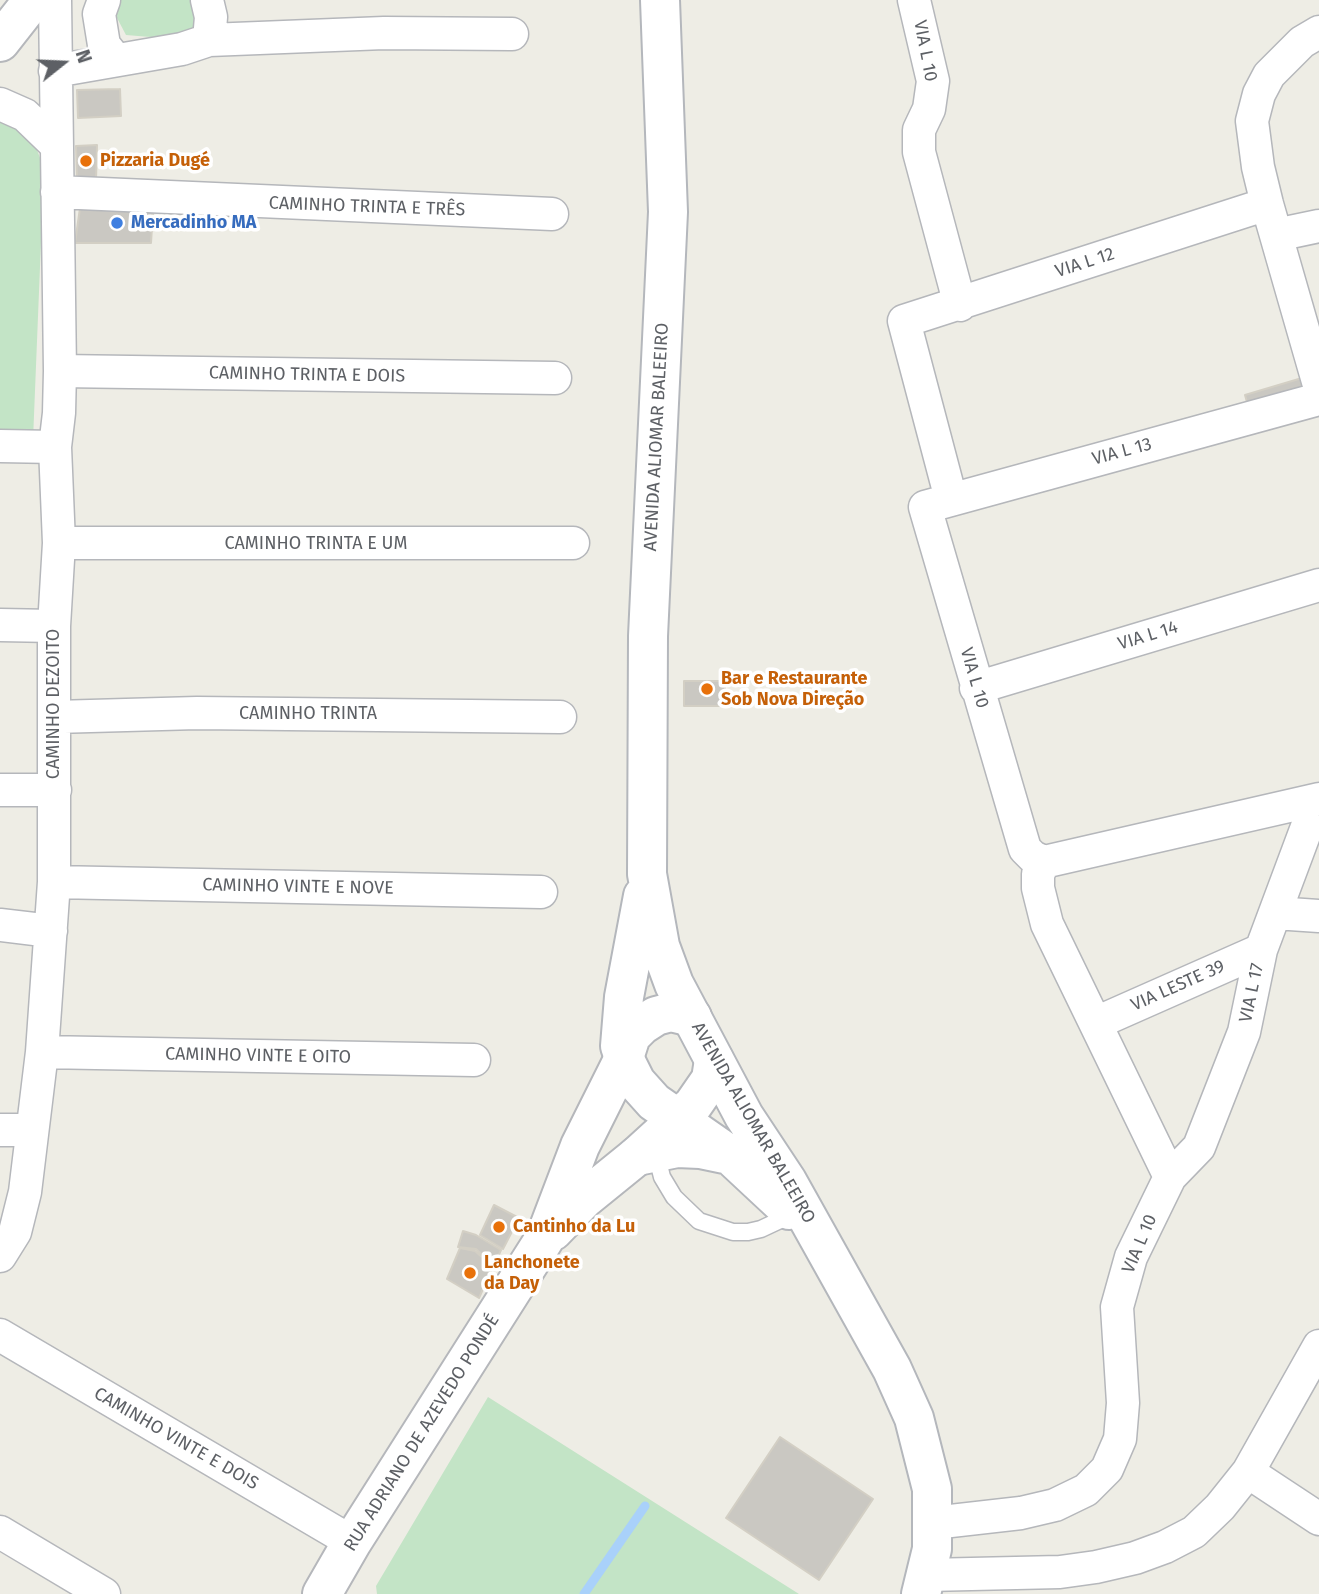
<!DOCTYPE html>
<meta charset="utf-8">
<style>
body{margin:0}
#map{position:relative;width:1319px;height:1594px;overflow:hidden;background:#eeede5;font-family:"Fira Sans",sans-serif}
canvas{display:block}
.north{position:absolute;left:28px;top:28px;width:70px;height:70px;-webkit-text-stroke:5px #fff;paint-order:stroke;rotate:72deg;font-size:19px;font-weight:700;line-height:28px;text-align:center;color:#5d6065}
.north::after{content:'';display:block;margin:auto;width:24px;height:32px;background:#5d6065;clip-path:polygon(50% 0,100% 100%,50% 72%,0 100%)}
</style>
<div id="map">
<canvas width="1319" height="1594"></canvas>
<div class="north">N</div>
</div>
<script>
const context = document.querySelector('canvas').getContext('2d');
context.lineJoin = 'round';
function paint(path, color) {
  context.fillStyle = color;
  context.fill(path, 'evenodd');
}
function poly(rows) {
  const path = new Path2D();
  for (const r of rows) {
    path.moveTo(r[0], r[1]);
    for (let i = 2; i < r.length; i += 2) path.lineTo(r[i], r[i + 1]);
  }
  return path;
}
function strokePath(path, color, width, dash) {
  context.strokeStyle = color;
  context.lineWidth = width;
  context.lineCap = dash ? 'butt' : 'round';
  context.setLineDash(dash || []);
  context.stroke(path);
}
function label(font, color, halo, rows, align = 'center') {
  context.font = font + ' "Fira Sans",sans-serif';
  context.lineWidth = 7;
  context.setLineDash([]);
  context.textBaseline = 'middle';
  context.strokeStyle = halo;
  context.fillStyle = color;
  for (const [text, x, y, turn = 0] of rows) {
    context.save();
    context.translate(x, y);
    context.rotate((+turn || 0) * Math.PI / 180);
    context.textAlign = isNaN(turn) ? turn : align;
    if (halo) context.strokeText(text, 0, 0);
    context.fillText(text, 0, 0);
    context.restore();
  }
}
const green = poly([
 [116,0,195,0,196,31,187,40,126,35,116,16],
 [0,114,30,132,44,168,33,440,0,439],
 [488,1397,799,1594,377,1594,376,1586]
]);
const stream = poly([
 [584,1594,645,1506]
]);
const building = poly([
 [120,89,121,116,78,118,77,90,120,89],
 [97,145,96,180,77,181,76,146,97,145],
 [80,208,153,212,151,243,75,243,80,208],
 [1302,378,1308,396,1250,413,1245,395,1302,378],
 [684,681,725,681,725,706,684,706,684,681],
 [494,1205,519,1218,503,1249,480,1235,494,1205],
 [463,1231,476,1235,501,1250,494,1266,476,1249,458,1247,463,1231],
 [460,1248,475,1251,493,1267,479,1298,447,1279,460,1248],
 [780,1437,873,1499,819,1580,726,1518,780,1437]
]);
const service = poly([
 [656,1153,662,1177,674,1197,699,1221,733,1232,748,1232,761,1229,793,1214]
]);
const minor = poly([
 [104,0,99,14,104,45,116,60],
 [914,0,933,81,929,109,919,130,919,152,960,305],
 [1319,32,1302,42,1269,75,1259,94,1252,121,1258,167,1267,204,1319,385],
 [209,40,384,33,512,34],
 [55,71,182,49,209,40,211,17,207,0],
 [0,104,25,115,56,145],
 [57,192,552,214],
 [1276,235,1319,226],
 [60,371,555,378],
 [1319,399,925,507,1025,849,1033,857,1044,862,1319,799],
 [0,446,55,447],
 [951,499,904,321,1267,204],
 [59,543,573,543],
 [0,625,54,626],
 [976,688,1319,585],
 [55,717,197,713,560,717],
 [0,790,55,790],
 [1044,862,1038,874,1038,888,1047,924,1170,1177],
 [54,882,541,892],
 [1275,913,1319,916],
 [0,925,51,931],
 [1096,1023,1261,950],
 [42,1052,474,1060],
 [0,1130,32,1130],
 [0,1256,15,1232,25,1192,42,1052,54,882,54,626,59,543,55,447,59,413,60,371,55,0],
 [0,1335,352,1542],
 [1248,1472,1319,1519],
 [933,1523,1021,1513,1055,1505,1086,1490,1107,1469,1120,1439,1123,1403,1117,1307,1131,1257,1170,1177,1199,1147,1244,1032,1261,950,1317,800],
 [0,1532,104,1594],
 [927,1575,1060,1572,1096,1567,1135,1558,1165,1547,1194,1532,1220,1507,1248,1472,1319,1346]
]);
const tertiary = poly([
 [0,42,33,0],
 [553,1231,584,1199,637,1156,693,1105,711,1079,714,1060],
 [322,1594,352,1542,545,1238,580,1146,624,1058,631,1036,642,1025,656,1016,671,1012,692,1017]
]);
const secondary = poly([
 [660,0,668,212,648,636,647,874,660,946,674,984,744,1116,787,1181,892,1369,914,1418,932,1489,932,1549,921,1594],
 [643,896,624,997,620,1046,624,1058,636,1082,654,1102,730,1155,789,1210],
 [637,1156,677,1148,700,1149,724,1154]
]);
const markers = [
 [86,161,7,"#e8710a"],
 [117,223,7,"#3f7fe0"],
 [707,689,7,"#e8710a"],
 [499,1227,7,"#e8710a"],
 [470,1273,7,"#e8710a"]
];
const streetNames = [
 ["VIA L 10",925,51,79],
 ["CAMINHO TRINTA E TRÊS",367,207,2],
 ["VIA L 12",1085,263,-18],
 ["CAMINHO TRINTA E DOIS",307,375,1],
 ["AVENIDA ALIOMAR BALEEIRO",657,437,-87],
 ["VIA L 13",1122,452,-15],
 ["CAMINHO TRINTA E UM",316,544],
 ["VIA L 14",1148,636,-17],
 ["VIA L 10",974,678,74],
 ["CAMINHO DEZOITO",54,704,-90],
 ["CAMINHO TRINTA",308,714],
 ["CAMINHO VINTE E NOVE",298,887,1],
 ["VIA LESTE 39",1178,986,-24],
 ["VIA L 17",1252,993,-78],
 ["CAMINHO VINTE E OITO",258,1056,1],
 ["AVENIDA ALIOMAR BALEEIRO",753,1123,60],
 ["VIA L 10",1140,1244,-67],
 ["RUA ADRIANO DE AZEVEDO PONDÉ",422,1433,-58],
 ["CAMINHO VINTE E DOIS",176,1439,30]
];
const foodNames = [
 ["Pizzaria Dugé",100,161],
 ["Bar e Restaurante",721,679],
 ["Sob Nova Direção",721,700],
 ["Cantinho da Lu",513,1227],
 ["Lanchonete",484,1263],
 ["da Day",484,1284]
];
const shopNames = [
 ["Mercadinho MA",131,223]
];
paint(green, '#c3e4c6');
strokePath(stream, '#a9d1fa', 9);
paint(building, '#cac8c2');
strokePath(building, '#d3cfc4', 2);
strokePath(service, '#b5b7bb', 19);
strokePath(minor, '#b5b7bb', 35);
strokePath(tertiary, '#b5b7bb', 42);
strokePath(secondary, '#b4b7bc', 42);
strokePath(service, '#fff', 16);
strokePath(minor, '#fff', 32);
strokePath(tertiary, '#fff', 38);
strokePath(secondary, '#fff', 38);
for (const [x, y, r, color] of markers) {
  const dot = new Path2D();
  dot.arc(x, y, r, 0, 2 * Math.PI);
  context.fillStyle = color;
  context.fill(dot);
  strokePath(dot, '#fff', 2.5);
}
label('18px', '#5d6065', '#fff', streetNames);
label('bold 18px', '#c56008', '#fff', foodNames, 'left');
label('bold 18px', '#366cbe', '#fff', shopNames, 'left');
</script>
